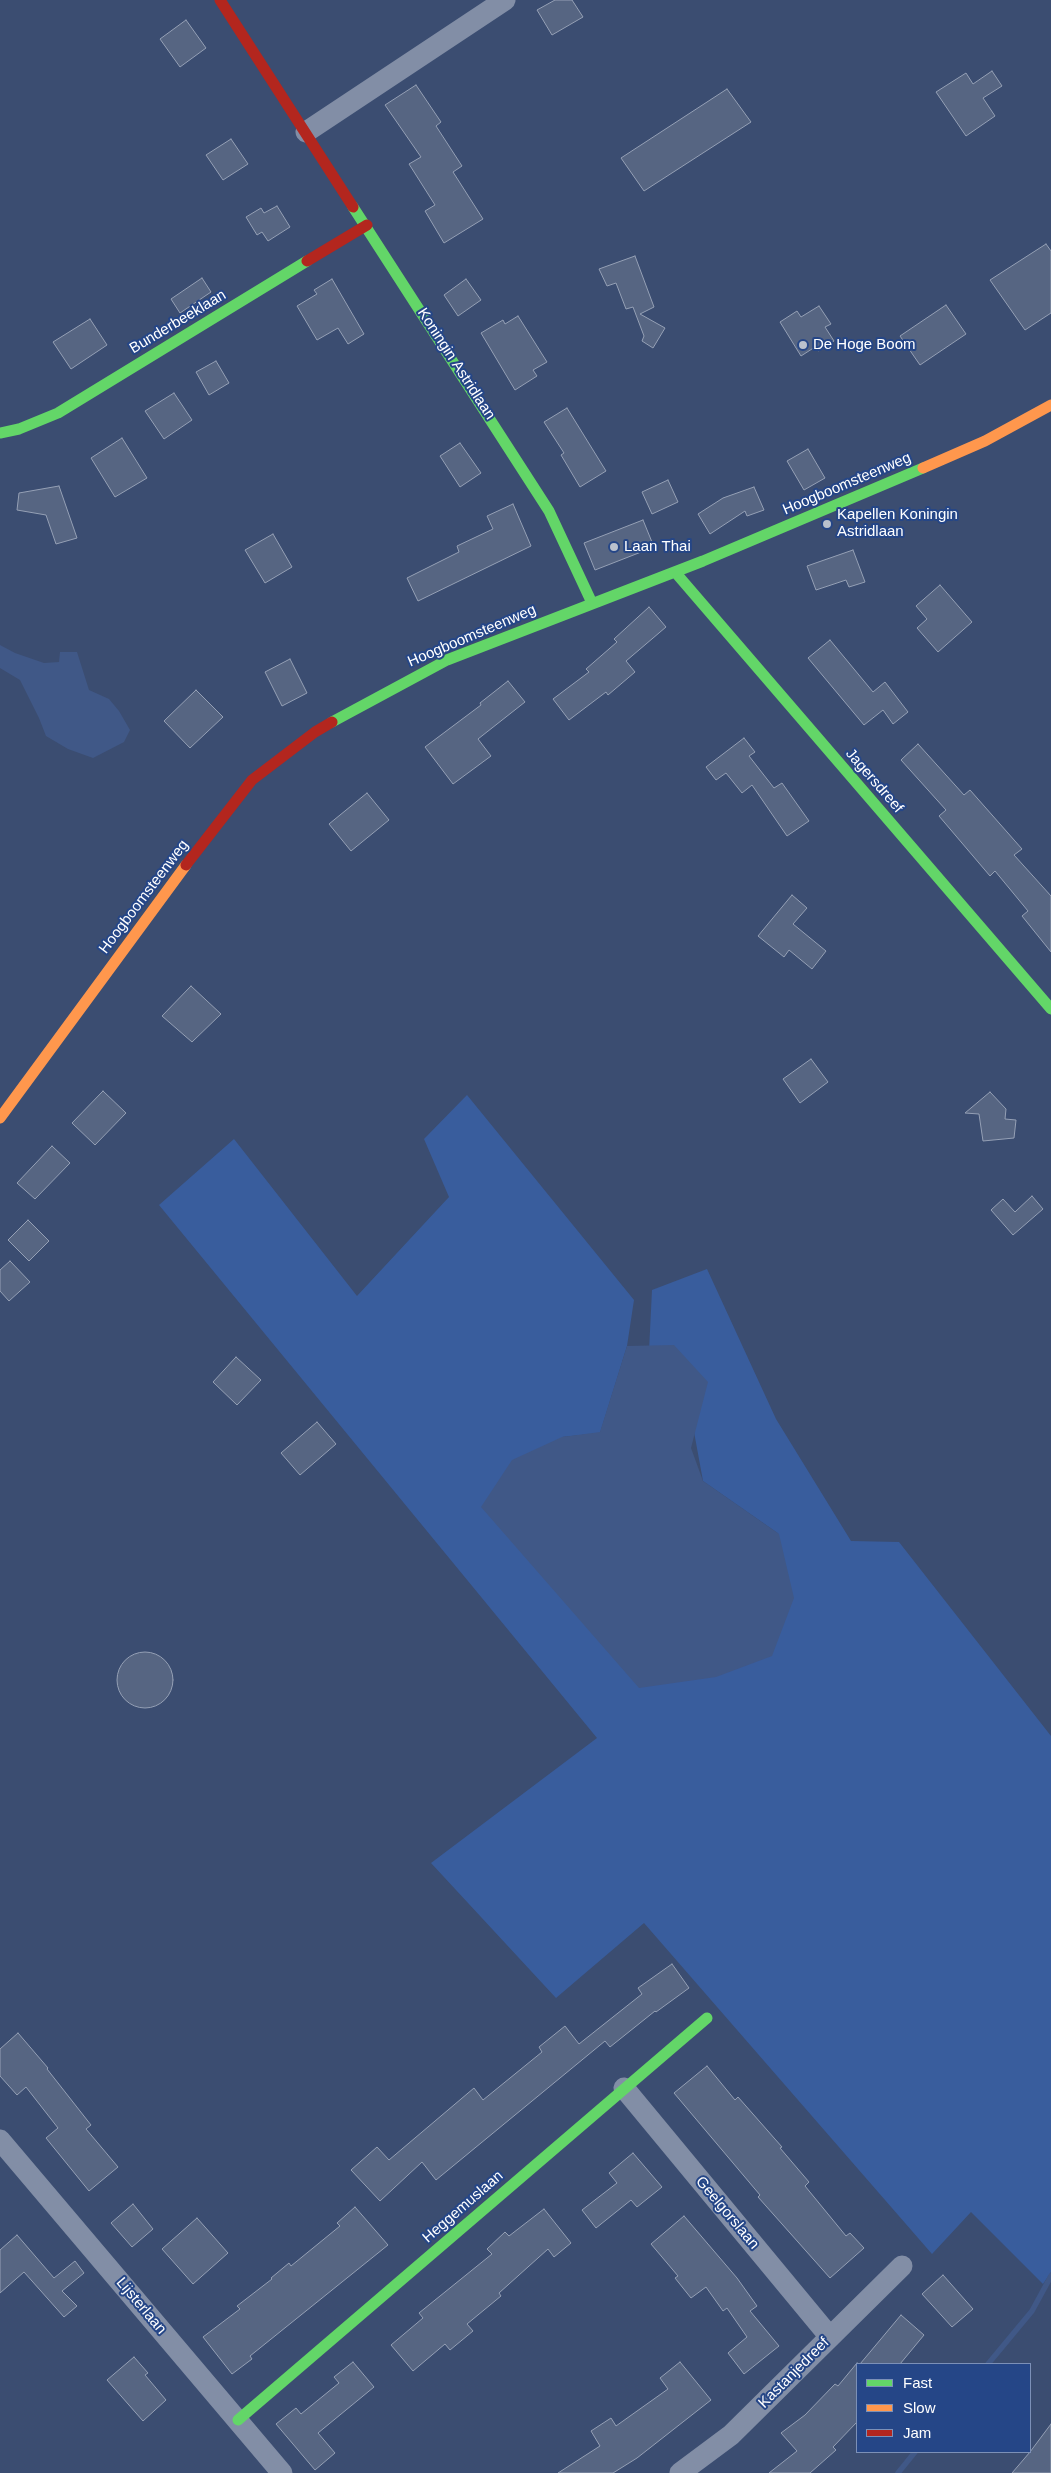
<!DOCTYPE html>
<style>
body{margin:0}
#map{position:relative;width:1051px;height:2473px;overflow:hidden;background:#3b4d71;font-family:Arial,sans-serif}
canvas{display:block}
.legend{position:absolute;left:856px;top:2363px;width:175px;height:90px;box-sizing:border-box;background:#254687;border:1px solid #7c90b7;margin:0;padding:6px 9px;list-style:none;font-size:15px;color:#fff}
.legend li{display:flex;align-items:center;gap:10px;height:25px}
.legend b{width:25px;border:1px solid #7c90b7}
</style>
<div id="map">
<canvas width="1051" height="2473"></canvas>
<ul class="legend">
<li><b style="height:6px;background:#63d668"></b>Fast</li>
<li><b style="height:6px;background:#ff974d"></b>Slow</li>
<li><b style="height:6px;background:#b3261e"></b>Jam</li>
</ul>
</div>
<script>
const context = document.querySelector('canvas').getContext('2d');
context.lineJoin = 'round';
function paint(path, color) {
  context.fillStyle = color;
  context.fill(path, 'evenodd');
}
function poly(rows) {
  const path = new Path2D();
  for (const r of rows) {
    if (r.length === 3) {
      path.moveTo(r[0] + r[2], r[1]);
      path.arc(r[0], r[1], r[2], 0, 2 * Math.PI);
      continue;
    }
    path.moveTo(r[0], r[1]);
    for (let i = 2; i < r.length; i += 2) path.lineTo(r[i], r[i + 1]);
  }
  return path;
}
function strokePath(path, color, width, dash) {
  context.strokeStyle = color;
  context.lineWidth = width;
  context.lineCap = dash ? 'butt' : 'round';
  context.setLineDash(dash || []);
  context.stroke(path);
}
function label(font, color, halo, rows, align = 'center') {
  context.font = font + ' Arial,sans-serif';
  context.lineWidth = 4;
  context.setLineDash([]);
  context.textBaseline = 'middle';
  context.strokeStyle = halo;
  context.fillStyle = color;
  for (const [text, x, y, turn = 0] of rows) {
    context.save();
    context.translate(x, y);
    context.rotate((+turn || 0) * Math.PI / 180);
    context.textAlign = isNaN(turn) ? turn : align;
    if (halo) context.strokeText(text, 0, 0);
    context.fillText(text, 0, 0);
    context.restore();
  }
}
const green = poly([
 [467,1095,634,1300,627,1346,600,1433,562,1437,779,1534,703,1481,688,1399,649,1351,652,1290,707,1269,776,1419,851,1541,899,1542,1051,1736,1051,2272,1043,2284,971,2212,932,2254,644,1923,556,1998,431,1863,597,1738,159,1205,234,1139,357,1296,449,1197,424,1139]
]);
const water = poly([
 [0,645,15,653,44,663,59,662,60,652,77,652,89,690,109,699,119,711,130,730,124,742,93,758,68,749,46,736,39,718,20,680,0,668],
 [674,1345,708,1382,691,1448,703,1481,779,1534,794,1598,772,1656,716,1677,639,1688,481,1507,512,1460,562,1437,600,1432,627,1346]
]);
const stream = poly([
 [988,2364,1032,2311,1051,2276],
 [898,2473,915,2452]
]);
const building = poly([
 [555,0,572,0,583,17,552,35,537,10,555,0],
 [186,20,206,48,180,67,160,39,186,20],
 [992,71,1002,86,983,98,995,116,966,136,936,92,966,73,973,84,992,71],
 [416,85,441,122,436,126,462,166,453,172,483,219,444,243,425,211,435,205,409,164,421,157,385,105,416,85],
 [727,89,751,122,644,191,621,158,727,89],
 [231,139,248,164,223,180,206,155,231,139],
 [277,206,290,227,268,241,262,232,257,235,246,217,261,208,264,213,277,206],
 [1046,244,1051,251,1051,313,1025,330,990,280,1046,244],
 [635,256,654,307,640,314,665,328,653,348,642,341,644,336,633,307,626,309,616,283,607,286,599,269,635,256],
 [202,278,211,292,180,313,171,299,202,278],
 [332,279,364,334,348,344,338,328,317,340,297,306,317,294,314,290,332,279],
 [466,279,481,300,458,316,444,295,466,279],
 [946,305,966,334,920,365,900,336,946,305],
 [819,306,831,324,825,327,834,341,818,351,815,347,801,356,780,322,797,311,801,317,819,306],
 [518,316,547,362,533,370,537,376,515,390,481,333,503,320,505,324,518,316],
 [90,319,107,345,71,369,53,342,90,319],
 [216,361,229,383,209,395,196,372,216,361],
 [174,393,192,420,164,439,145,411,174,393],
 [567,408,606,471,580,487,561,455,564,453,544,422,567,408],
 [122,438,147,478,115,497,91,458,122,438],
 [460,443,481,473,460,487,440,456,460,443],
 [808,449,825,478,804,490,787,461,808,449],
 [668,480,678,502,652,514,642,492,668,480],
 [59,486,77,538,56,544,46,515,17,510,19,493,59,486],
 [754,487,764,510,747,516,745,511,710,534,698,514,723,498,754,487],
 [513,504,531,546,418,601,407,578,459,552,457,546,493,529,487,516,513,504],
 [643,520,654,547,595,570,584,543,643,520],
 [273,534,292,567,265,583,245,550,273,534],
 [853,550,865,582,849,587,846,580,816,590,807,566,853,550],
 [940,585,972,622,938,652,917,628,927,619,916,606,940,585],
 [649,607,666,627,626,661,635,672,608,695,606,692,569,720,553,699,589,672,586,669,617,642,614,639,649,607],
 [830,640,873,692,885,682,908,712,893,724,883,710,864,725,808,658,830,640],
 [290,659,307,693,282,706,265,672,290,659],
 [508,681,525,702,478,739,491,756,453,784,425,747,481,705,480,703,508,681],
 [196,690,223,717,190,748,164,721,196,690],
 [744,738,755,752,749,756,774,788,782,783,809,821,787,836,752,785,742,793,726,773,716,780,706,767,744,738],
 [918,744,964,795,970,790,1022,849,1014,855,1051,896,1051,952,1022,916,1028,911,995,871,990,876,939,816,946,810,901,760,918,744],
 [367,793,389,820,351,851,329,824,367,793],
 [792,895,807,908,793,924,826,951,812,969,789,950,784,957,758,936,792,895],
 [191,986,221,1014,192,1042,162,1016,191,986],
 [811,1059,828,1082,800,1103,783,1079,811,1059],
 [103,1091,126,1113,95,1145,72,1123,103,1091],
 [990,1092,1006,1109,1005,1119,1016,1120,1014,1138,983,1141,979,1114,965,1113,990,1092],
 [52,1146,70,1163,35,1199,17,1183,52,1146],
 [1032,1196,1043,1209,1013,1235,991,1210,1003,1199,1015,1212,1032,1196],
 [28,1220,49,1241,29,1261,8,1240,28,1220],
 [10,1261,30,1282,9,1301,0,1291,0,1270,10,1261],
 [236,1357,261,1380,237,1405,213,1382,236,1357],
 [317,1422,336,1444,300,1475,281,1453,317,1422],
 [145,1680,28],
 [672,1964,689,1988,656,2012,655,2011,610,2047,605,2041,436,2180,422,2162,380,2201,351,2170,377,2147,389,2160,474,2088,483,2100,542,2052,539,2047,565,2026,579,2044,642,1994,638,1988,672,1964],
 [18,2033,48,2068,47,2069,91,2125,86,2129,118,2167,89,2191,46,2138,58,2128,26,2087,17,2095,0,2076,0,2049,18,2033],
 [707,2066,735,2100,738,2097,782,2147,780,2148,809,2182,805,2186,846,2236,850,2233,864,2248,830,2278,758,2197,760,2195,674,2093,707,2066],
 [633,2153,662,2187,637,2207,631,2200,596,2228,582,2210,617,2183,609,2173,633,2153],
 [133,2204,153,2229,132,2247,111,2223,133,2204],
 [355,2207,388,2245,250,2356,252,2359,232,2374,203,2337,240,2309,237,2306,272,2279,271,2278,289,2263,291,2266,340,2226,337,2223,355,2207],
 [544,2209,571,2243,554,2257,548,2249,499,2293,501,2296,467,2324,473,2331,450,2350,445,2344,413,2371,391,2345,423,2318,419,2313,492,2254,487,2249,505,2232,509,2236,544,2209],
 [684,2216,737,2278,757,2306,750,2311,779,2346,744,2374,728,2353,747,2337,727,2308,723,2311,706,2287,691,2298,675,2278,678,2276,651,2244,684,2216],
 [197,2218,228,2253,193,2284,162,2249,197,2218],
 [17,2235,54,2278,75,2261,84,2273,62,2291,77,2306,64,2317,24,2272,0,2293,0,2250,17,2235],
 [943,2275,973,2309,952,2327,922,2294,943,2275],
 [901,2315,924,2335,900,2364,860,2364,901,2315],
 [134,2357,148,2373,145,2375,166,2400,143,2421,107,2380,134,2357],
 [353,2362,374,2387,318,2433,335,2453,315,2470,276,2424,296,2408,301,2414,339,2383,334,2377,353,2362],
 [680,2362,711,2400,637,2458,613,2473,558,2473,600,2446,591,2431,611,2418,616,2426,668,2389,660,2378,680,2362],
 [857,2363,857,2422,833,2447,836,2450,810,2473,769,2473,797,2451,781,2433,805,2415,835,2384,838,2386,857,2363],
 [1051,2424,1051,2473,1012,2473,1030,2452,1051,2424]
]);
const street = poly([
 [306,132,505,0],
 [624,2088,830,2337],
 [0,2140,282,2473],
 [680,2473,731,2435,902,2266]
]);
const fast = poly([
 [353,207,549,511,592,603],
 [0,433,19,429,58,413,307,261],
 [675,572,1051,1009],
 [332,722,447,660,703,561,923,468],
 [238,2420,707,2018]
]);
const slow = poly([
 [923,468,985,441,1051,405],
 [0,1118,186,865]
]);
const jam = poly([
 [220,0,353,207],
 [307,261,367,225],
 [186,865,252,780,315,732,332,722]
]);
const markers = [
 [803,345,5,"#bac1cd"],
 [827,524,5,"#bac1cd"],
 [614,547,5,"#bac1cd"]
];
const streetNames = [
 ["Bunderbeeklaan",178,322,-31],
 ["Koningin Astridlaan",456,364,57],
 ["Hoogboomsteenweg",847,484,-23],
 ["Hoogboomsteenweg",472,636,-23],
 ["Jagersdreef",874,781,49],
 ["Hoogboomsteenweg",144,897,-53],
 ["Heggemuslaan",463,2207,-41],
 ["Geelgorslaan",727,2213,50],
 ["Lijsterlaan",141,2306,50],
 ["Kastanjedreef",794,2373,-45]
];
const poiNames = [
 ["De Hoge Boom",813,345],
 ["Kapellen Koningin",837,515],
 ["Astridlaan",837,532],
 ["Laan Thai",624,547]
];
paint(green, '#395d9d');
paint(water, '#405887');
strokePath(stream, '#405887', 5.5);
paint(building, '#566582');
strokePath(building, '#95a0b5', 1);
strokePath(street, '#828ea6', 21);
strokePath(fast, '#63d668', 11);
strokePath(slow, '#ff974d', 11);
strokePath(jam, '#b3261e', 11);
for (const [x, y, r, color] of markers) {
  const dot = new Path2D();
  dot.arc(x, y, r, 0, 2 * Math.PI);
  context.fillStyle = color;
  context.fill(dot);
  strokePath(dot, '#254687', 2);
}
label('15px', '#fff', '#254687', streetNames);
label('15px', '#fff', '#254687', poiNames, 'left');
</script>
